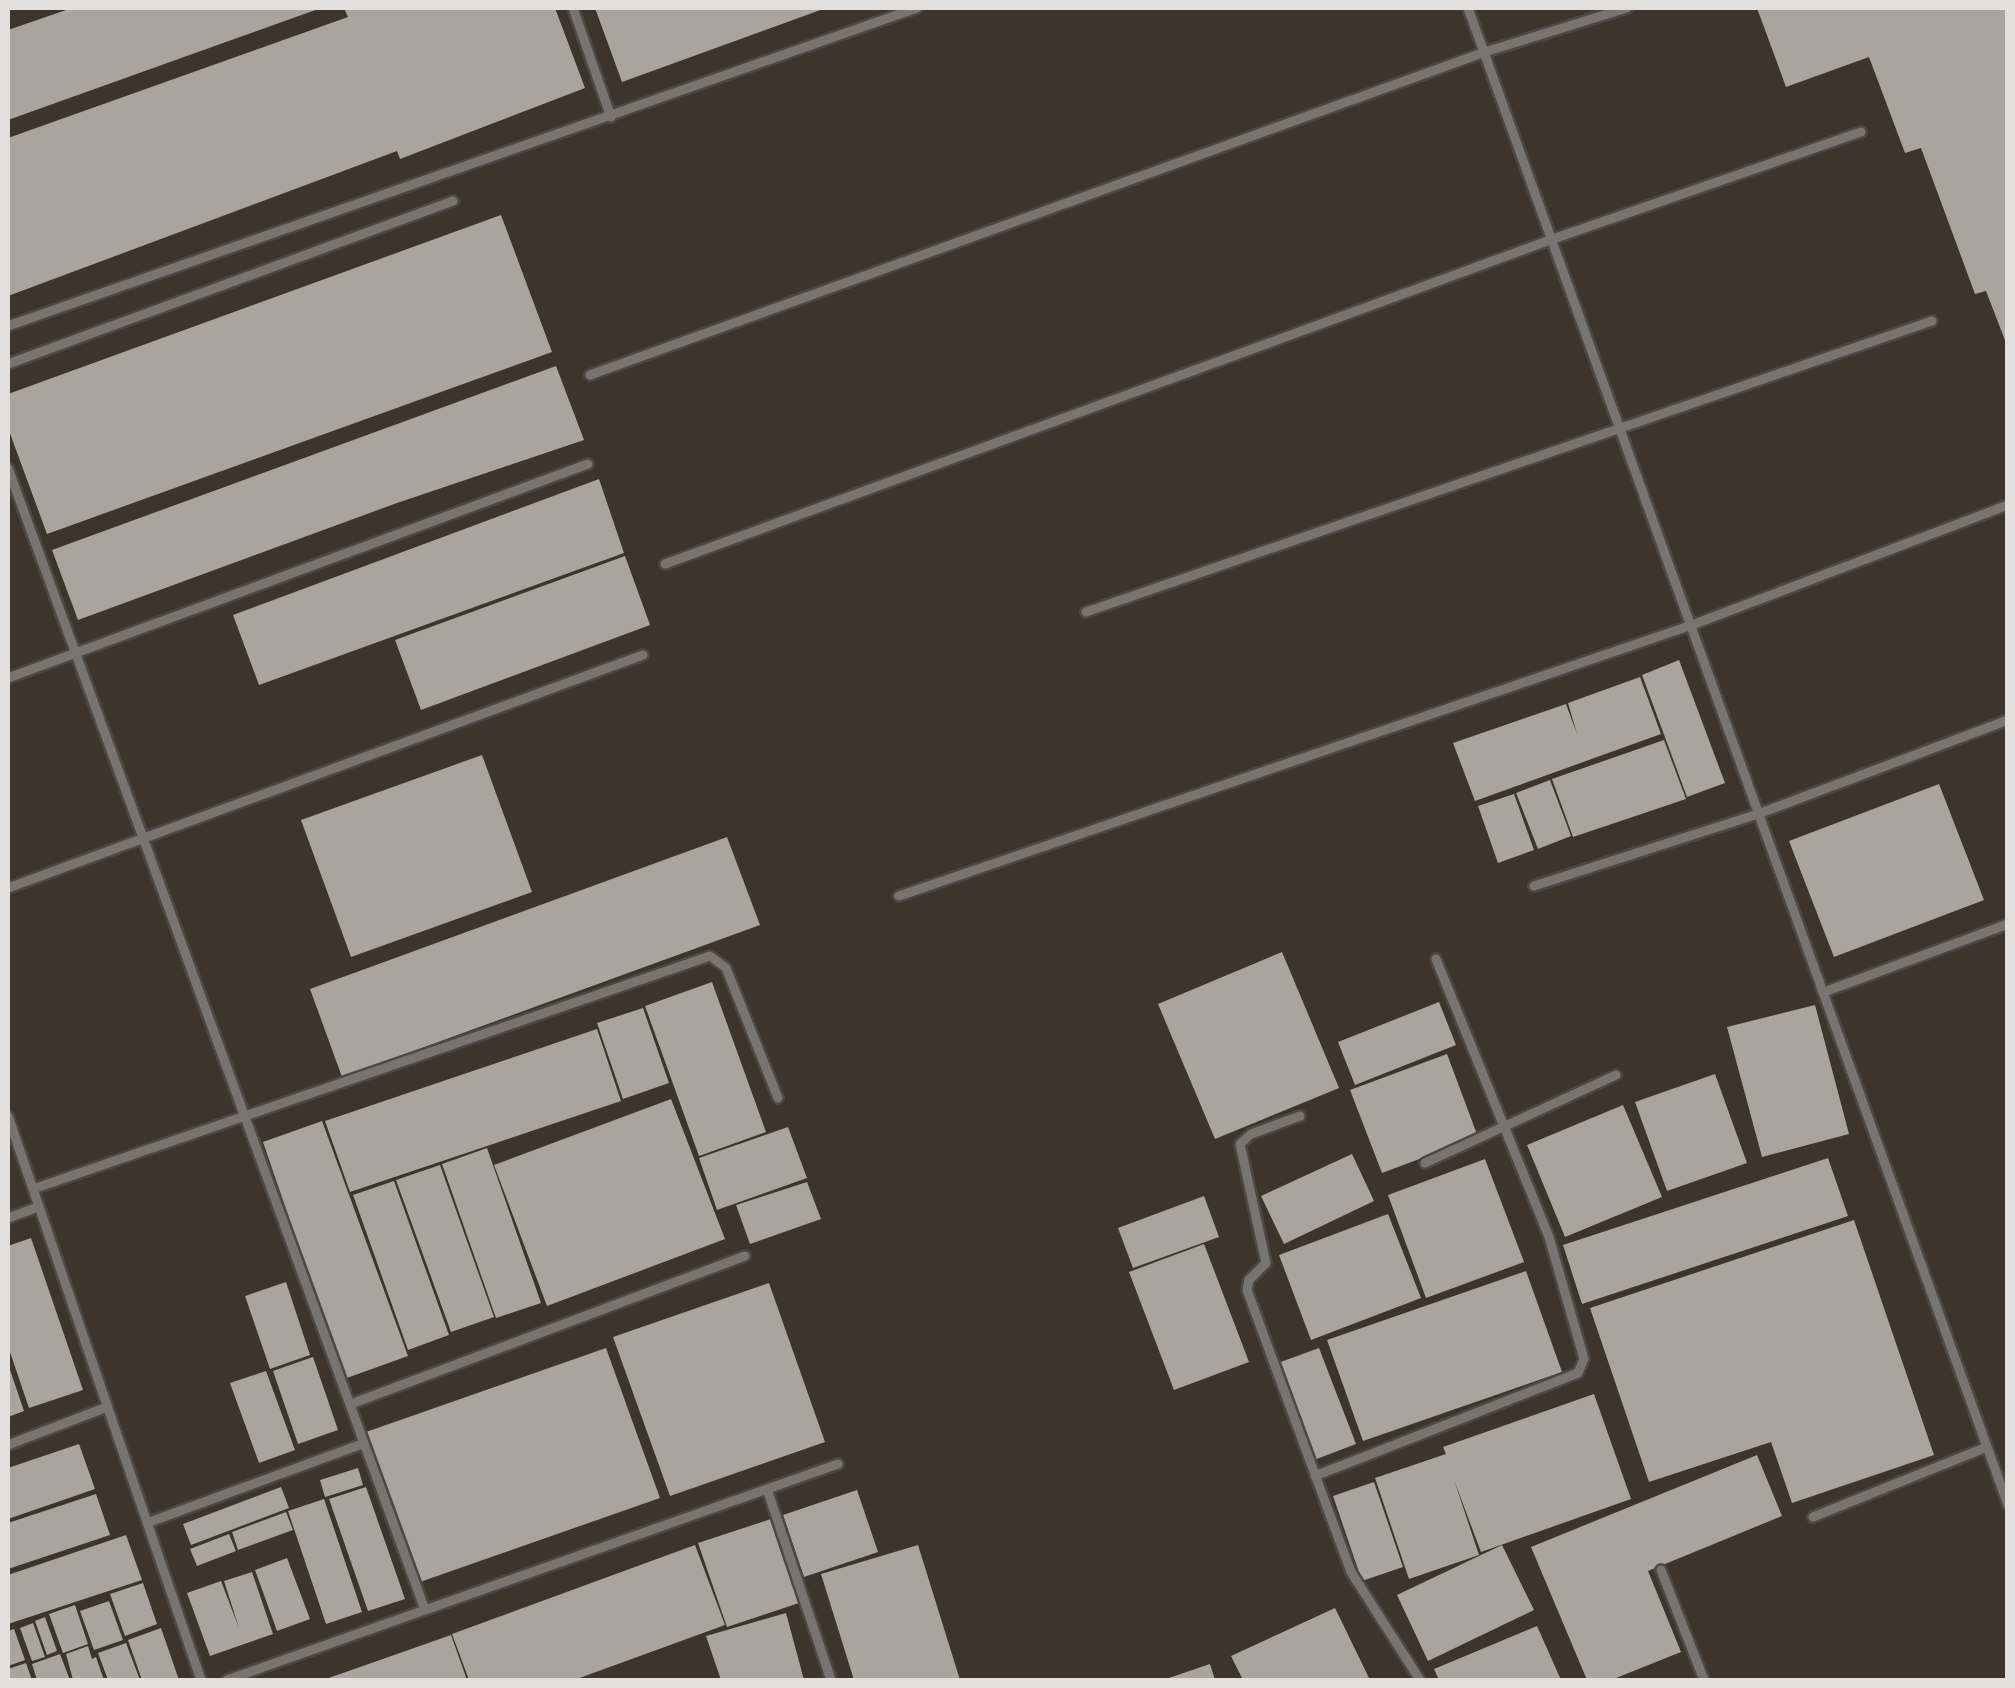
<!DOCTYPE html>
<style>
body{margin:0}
#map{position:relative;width:2015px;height:1688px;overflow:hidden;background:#2f2b27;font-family:"Open Sans",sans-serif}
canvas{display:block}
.frame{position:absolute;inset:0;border:10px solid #e2dfdc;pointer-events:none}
</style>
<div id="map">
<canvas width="2015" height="1688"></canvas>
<div class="frame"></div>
</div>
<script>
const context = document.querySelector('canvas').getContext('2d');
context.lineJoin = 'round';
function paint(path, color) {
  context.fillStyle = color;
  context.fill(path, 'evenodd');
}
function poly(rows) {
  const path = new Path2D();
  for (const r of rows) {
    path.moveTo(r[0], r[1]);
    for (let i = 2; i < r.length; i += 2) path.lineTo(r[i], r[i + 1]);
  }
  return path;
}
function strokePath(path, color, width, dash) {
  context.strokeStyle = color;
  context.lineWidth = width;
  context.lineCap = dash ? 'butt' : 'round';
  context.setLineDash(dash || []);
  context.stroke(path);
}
const built = poly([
 [8,8,2007,8,2007,1680,8,1680]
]);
const building = poly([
 [72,8,321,8,8,120,8,30],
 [344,8,555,8,585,88,400,159,397,151,8,296,8,138,348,17],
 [595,8,826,8,622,82],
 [1757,8,2008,8,2008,348,1986,291,1975,294,1921,148,1905,153,1869,57,1786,87],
 [501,215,552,352,47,534,8,428,8,394],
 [556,366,584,440,397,503,78,620,52,550],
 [599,479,624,553,259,685,233,615],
 [625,556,650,625,421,710,395,640],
 [1679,660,1725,783,1687,797,1642,675],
 [1640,677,1661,734,1475,801,1453,743,1566,704,1577,734,1568,703],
 [1664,740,1686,799,1573,837,1552,779],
 [482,755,532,892,351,957,301,820],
 [1550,780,1571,836,1538,849,1516,793],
 [1939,784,1984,900,1834,957,1789,841],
 [1514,794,1534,850,1498,863,1478,806],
 [727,837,760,925,342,1077,310,989],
 [1282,952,1339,1088,1215,1139,1158,1004],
 [712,982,766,1132,699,1156,645,1006],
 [1439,1002,1456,1045,1355,1085,1338,1042],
 [1815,1005,1849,1134,1762,1157,1727,1027],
 [643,1008,669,1083,623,1099,597,1023],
 [597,1029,621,1101,350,1192,325,1121],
 [1447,1054,1478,1137,1382,1173,1350,1090],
 [1715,1074,1747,1163,1667,1191,1635,1102],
 [671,1099,725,1239,547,1306,494,1165],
 [1623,1105,1662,1197,1565,1237,1527,1145],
 [322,1121,408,1356,344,1379,263,1142],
 [788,1127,807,1178,717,1210,699,1158],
 [487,1148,541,1303,496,1318,442,1164],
 [1352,1154,1374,1201,1284,1244,1261,1196],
 [1828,1158,1848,1216,1582,1304,1563,1245],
 [1485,1159,1524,1262,1426,1298,1388,1195],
 [440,1165,494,1317,451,1332,396,1180],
 [394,1181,449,1335,408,1350,353,1195],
 [807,1182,821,1219,750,1244,736,1205],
 [1204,1196,1219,1237,1133,1268,1118,1228],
 [1388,1214,1421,1298,1311,1340,1279,1255],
 [1854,1220,1934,1455,1792,1503,1771,1442,1649,1482,1590,1308],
 [31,1238,83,1390,29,1408,8,1346,8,1246],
 [1204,1244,1249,1362,1174,1390,1129,1272],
 [1526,1271,1562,1372,1363,1441,1327,1340],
 [286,1282,310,1355,270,1369,245,1296],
 [769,1283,825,1442,670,1496,613,1337],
 [606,1348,660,1498,420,1582,366,1432],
 [1319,1348,1356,1444,1314,1460,1278,1363],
 [313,1357,338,1430,298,1444,273,1371],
 [8,1364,24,1411,8,1417],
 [266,1371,295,1450,259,1463,230,1383],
 [1594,1394,1631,1499,1481,1552,1454,1480,1479,1555,1409,1579,1375,1478,1446,1454,1443,1447],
 [79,1444,95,1489,8,1519,8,1468],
 [1757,1455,1782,1516,1648,1571,1681,1652,1611,1680,1587,1680,1531,1547],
 [358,1468,363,1485,325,1497,320,1480],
 [1374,1482,1403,1567,1362,1581,1333,1496],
 [281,1487,289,1508,191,1545,183,1524],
 [366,1487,405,1599,368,1611,329,1499],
 [857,1490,878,1552,804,1577,783,1515],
 [96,1494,110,1535,8,1569,8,1523],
 [324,1499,362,1612,326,1624,288,1511],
 [286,1512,293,1530,238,1550,232,1532],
 [771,1519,799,1603,727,1627,698,1543],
 [229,1534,236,1551,197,1566,190,1549],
 [126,1535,142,1580,8,1624,8,1575],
 [695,1545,725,1625,574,1680,469,1680,452,1634],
 [918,1545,960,1680,854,1680,821,1574],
 [1502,1545,1534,1610,1428,1661,1397,1595],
 [287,1558,310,1619,277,1631,255,1570],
 [252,1572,273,1634,210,1656,187,1593,221,1581,239,1628,224,1581],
 [143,1583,157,1624,125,1636,110,1594],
 [109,1601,123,1640,94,1650,80,1611],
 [75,1605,88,1644,63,1653,49,1614],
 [1335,1608,1370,1680,1243,1680,1231,1656],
 [786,1613,804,1680,721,1680,706,1636],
 [45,1617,57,1651,47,1655,35,1621],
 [33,1623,45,1657,32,1661,20,1628],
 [1537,1626,1561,1680,1439,1680,1434,1669],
 [161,1628,179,1680,142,1680,128,1640],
 [14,1629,25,1660,8,1666,8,1631],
 [451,1635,467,1680,323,1680],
 [126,1643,140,1680,108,1680,98,1653],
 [88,1646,92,1659,96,1657,104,1680,73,1680,66,1654],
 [60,1654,70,1680,37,1680,32,1664],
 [26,1663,32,1680,8,1680,8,1669],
 [1210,1664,1215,1680,1163,1680]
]);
const lane = poly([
 [573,8,611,117],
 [1468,8,2008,1505],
 [8,326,917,8],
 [8,364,453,201],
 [590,375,1485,52,1627,8],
 [8,468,425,1610],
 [665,564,1553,239,1861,132],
 [1086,612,1932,321],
 [8,678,588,464],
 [1534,886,1758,814,2008,720],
 [8,888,643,655],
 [899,896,1692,625,2008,505],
 [1824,992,2008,924],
 [8,1116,201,1680],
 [1300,1116,1251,1134,1240,1144,1266,1263,1249,1280,1247,1290,1351,1572,1420,1680],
 [1425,1163,1616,1075],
 [33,1189,710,956,726,968,778,1098],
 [8,1218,38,1207],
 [351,1404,745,1256],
 [8,1445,107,1407],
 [1315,1476,1578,1373,1584,1359,1549,1237,1436,959],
 [767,1489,831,1680],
 [1813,1517,1987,1447],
 [147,1523,362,1444],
 [1661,1570,1704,1680],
 [227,1680,838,1464]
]);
paint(built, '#3d352b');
paint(building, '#a9a49e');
strokePath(lane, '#4c4945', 14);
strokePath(lane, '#79746f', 9);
</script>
